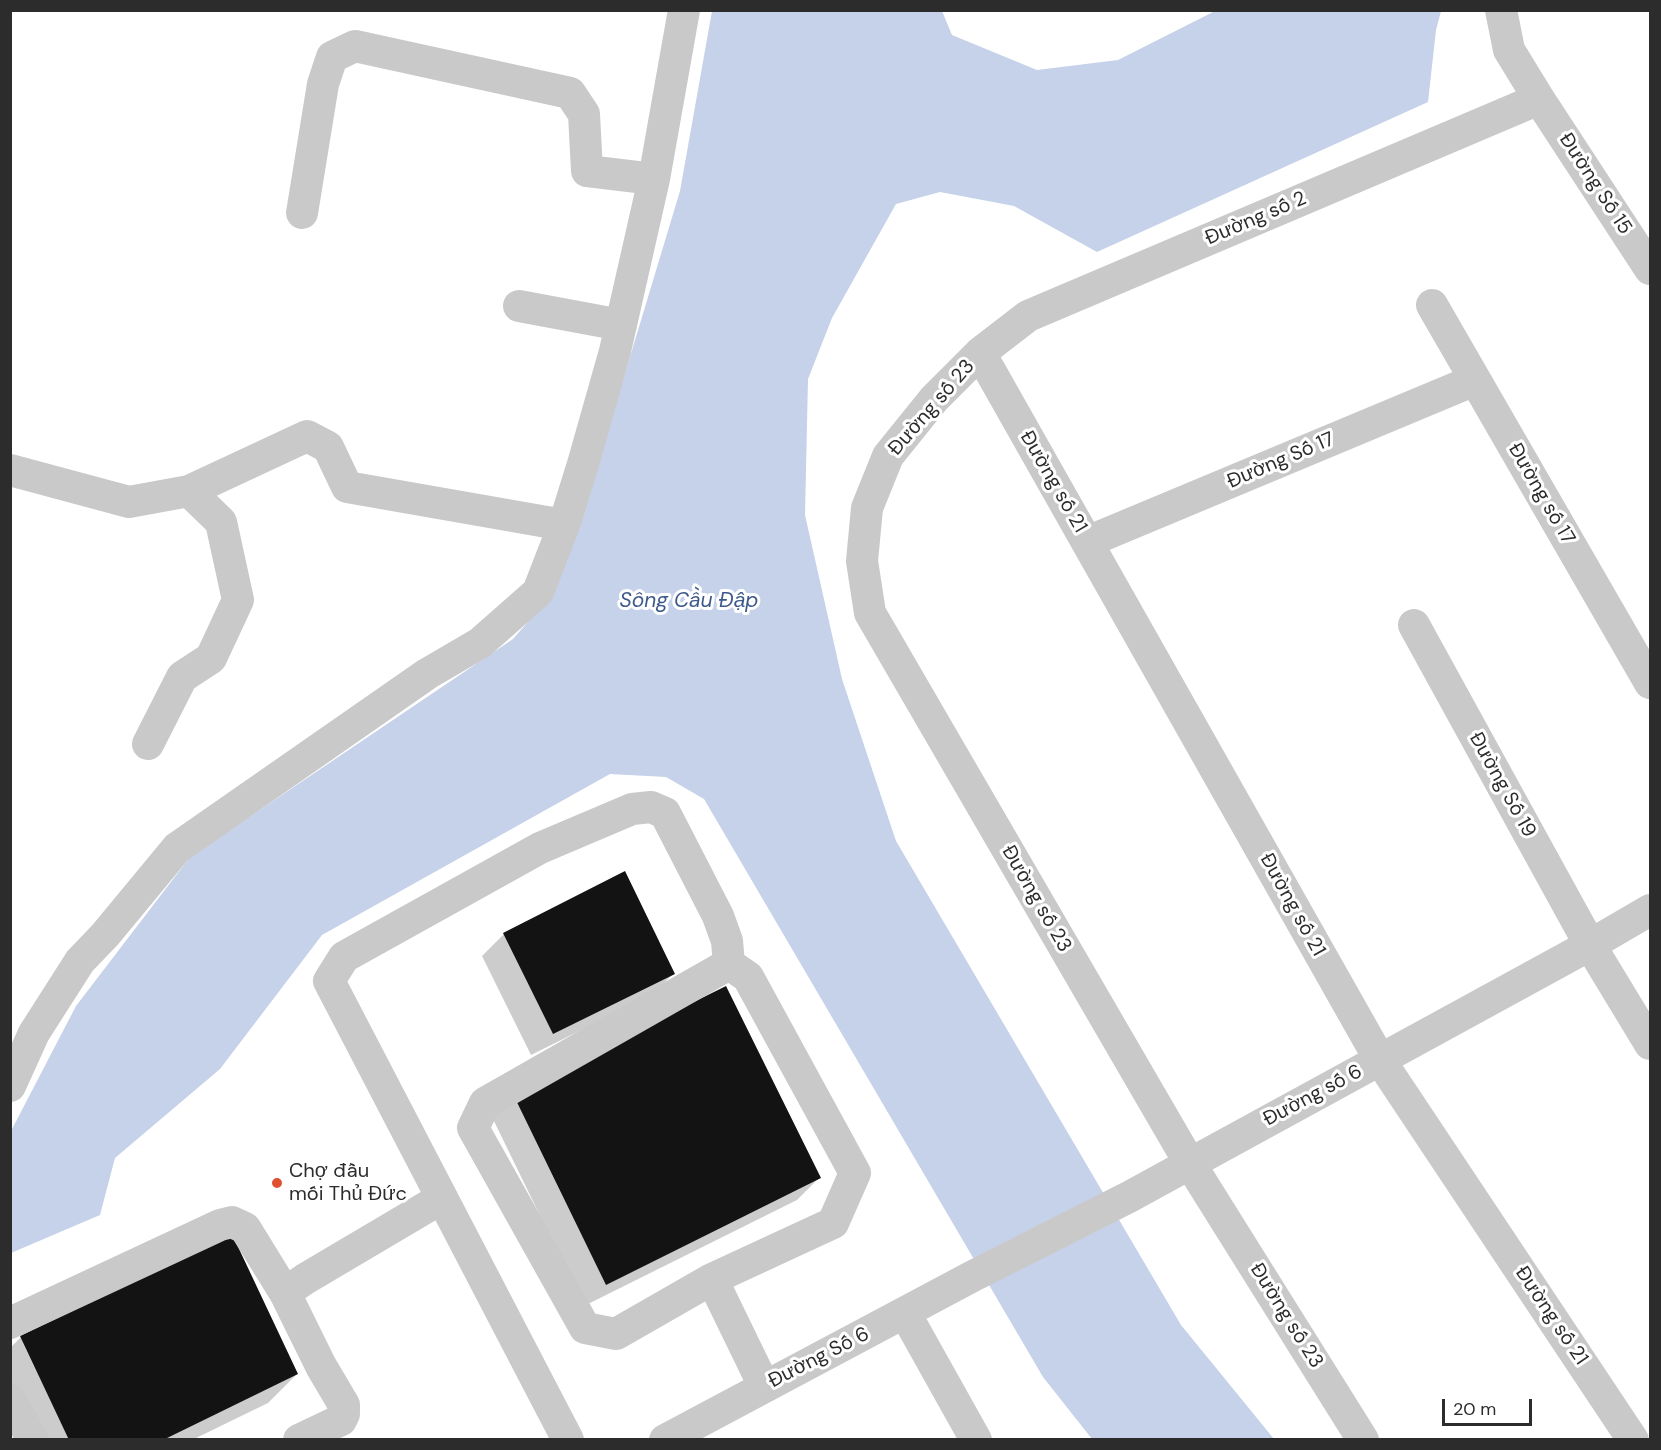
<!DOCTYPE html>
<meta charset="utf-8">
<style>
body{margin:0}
#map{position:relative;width:1661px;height:1450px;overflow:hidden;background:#fff;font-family:"DM Sans",sans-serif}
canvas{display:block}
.frame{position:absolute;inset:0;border:12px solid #2c2c2c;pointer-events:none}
.scale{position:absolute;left:1442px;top:1399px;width:90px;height:27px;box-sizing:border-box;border:3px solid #2c2c2c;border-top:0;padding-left:8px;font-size:18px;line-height:21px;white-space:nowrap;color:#2c2c2c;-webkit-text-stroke:4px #fff;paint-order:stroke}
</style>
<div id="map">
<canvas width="1661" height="1450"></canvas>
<div class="frame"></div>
<div class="scale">20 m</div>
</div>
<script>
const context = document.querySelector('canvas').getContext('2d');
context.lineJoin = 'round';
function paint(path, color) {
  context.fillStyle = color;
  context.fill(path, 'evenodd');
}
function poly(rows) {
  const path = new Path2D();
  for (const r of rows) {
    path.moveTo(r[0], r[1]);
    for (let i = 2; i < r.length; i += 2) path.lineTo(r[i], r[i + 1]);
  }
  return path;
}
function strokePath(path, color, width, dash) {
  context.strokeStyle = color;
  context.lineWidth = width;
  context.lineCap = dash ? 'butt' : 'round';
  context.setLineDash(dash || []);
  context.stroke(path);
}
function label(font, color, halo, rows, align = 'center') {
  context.font = font + ' "DM Sans",sans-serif';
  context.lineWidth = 6;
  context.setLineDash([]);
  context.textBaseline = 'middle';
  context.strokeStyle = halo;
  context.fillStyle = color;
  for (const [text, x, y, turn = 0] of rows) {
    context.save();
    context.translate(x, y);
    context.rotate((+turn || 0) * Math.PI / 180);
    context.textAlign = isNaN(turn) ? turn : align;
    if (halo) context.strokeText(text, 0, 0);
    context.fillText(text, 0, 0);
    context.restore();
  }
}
const water = poly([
 [712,11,942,11,952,35,1037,70,1118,60,1215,11,1441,11,1436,30,1428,102,1097,252,1014,206,940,192,896,204,832,318,808,379,805,515,842,679,896,841,1181,1325,1274,1439,1092,1439,1043,1377,704,799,666,777,610,774,322,935,220,1069,115,1158,100,1215,11,1253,11,1131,76,1006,190,857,513,639,546,601,607,433,680,191]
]);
const shadow = poly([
 [504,934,674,973,652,995,531,1055,482,956],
 [726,988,819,1178,797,1200,584,1306,491,1115],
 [21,1337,297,1374,268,1403,192,1440,27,1440,10,1404,10,1348]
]);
const building = poly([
 [625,871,675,974,553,1034,503,933],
 [726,986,821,1178,606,1285,512,1092],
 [232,1234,298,1374,163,1440,69,1440,20,1336]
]);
const minor = poly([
 [1501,10,1509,50,1539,99,1650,269],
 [302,213,323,84,332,57,355,46,570,93,584,114,587,171,654,179],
 [1432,305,1650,683],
 [519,306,621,325],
 [980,353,1380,1060,1633,1440],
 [10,470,129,502,189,491,307,436,328,447,347,487,564,525],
 [1087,542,1475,380],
 [1414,625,1590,945,1650,1044],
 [148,744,182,677,211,658,238,600,221,522,189,491],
 [729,964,485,1103,473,1128,585,1328,616,1334,712,1279,764,1386],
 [10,1086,34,1033,80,961,105,935,177,848,427,674,480,643,538,592,564,525,583,464,615,351,654,179,684,10],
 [285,1293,305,1279,442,1198],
 [905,1313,976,1440],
 [10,1323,220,1225,232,1222,245,1228,285,1293,321,1366,344,1405,344,1414,341,1420,299,1440],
 [10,1399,33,1440],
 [568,1440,329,981,344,957,540,848,632,809,651,807,665,813,718,916,727,941,729,964,748,977,855,1173,833,1223,712,1279],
 [665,1440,973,1276,1129,1197,1590,945,1650,910],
 [1363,1440,1189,1162,870,613,862,561,867,508,888,456,934,399,980,353,1028,316,1539,99]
]);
const markers = [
 [277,1183,6,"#e05131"]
];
const streetNames = [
 ["Đường Số 15",1595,184,57],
 ["Đường số 2",1256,219,-23],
 ["Đường số 23",932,408,-49],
 ["Đường Số 17",1281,461,-23],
 ["Đường số 21",1053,482,60],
 ["Đường số 17",1541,494,60],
 ["Đường Số 19",1502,785,61],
 ["Đường số 23",1036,899,60],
 ["Đường số 21",1292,905,61],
 ["Đường số 6",1313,1096,-28],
 ["Đường số 23",1286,1316,58],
 ["Đường số 21",1551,1316,56],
 ["Đường Số 6",819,1358,-27]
];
const poiNames = [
 ["Chợ đầu",289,1172],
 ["mối Thủ Đức",289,1195]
];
const waterNames = [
 ["Sông Cầu Đập",689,601]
];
paint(water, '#c6d2e9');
paint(shadow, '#0003');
paint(building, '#131313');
strokePath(minor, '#c9c9c9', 32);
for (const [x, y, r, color] of markers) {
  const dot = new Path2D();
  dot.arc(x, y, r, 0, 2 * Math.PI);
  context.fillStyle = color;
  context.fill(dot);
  strokePath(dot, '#fff', 2);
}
label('20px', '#2c2c2c', '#fff', streetNames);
label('20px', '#2c2c2c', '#fff', poiNames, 'left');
label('italic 21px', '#3d598b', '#fff', waterNames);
</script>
